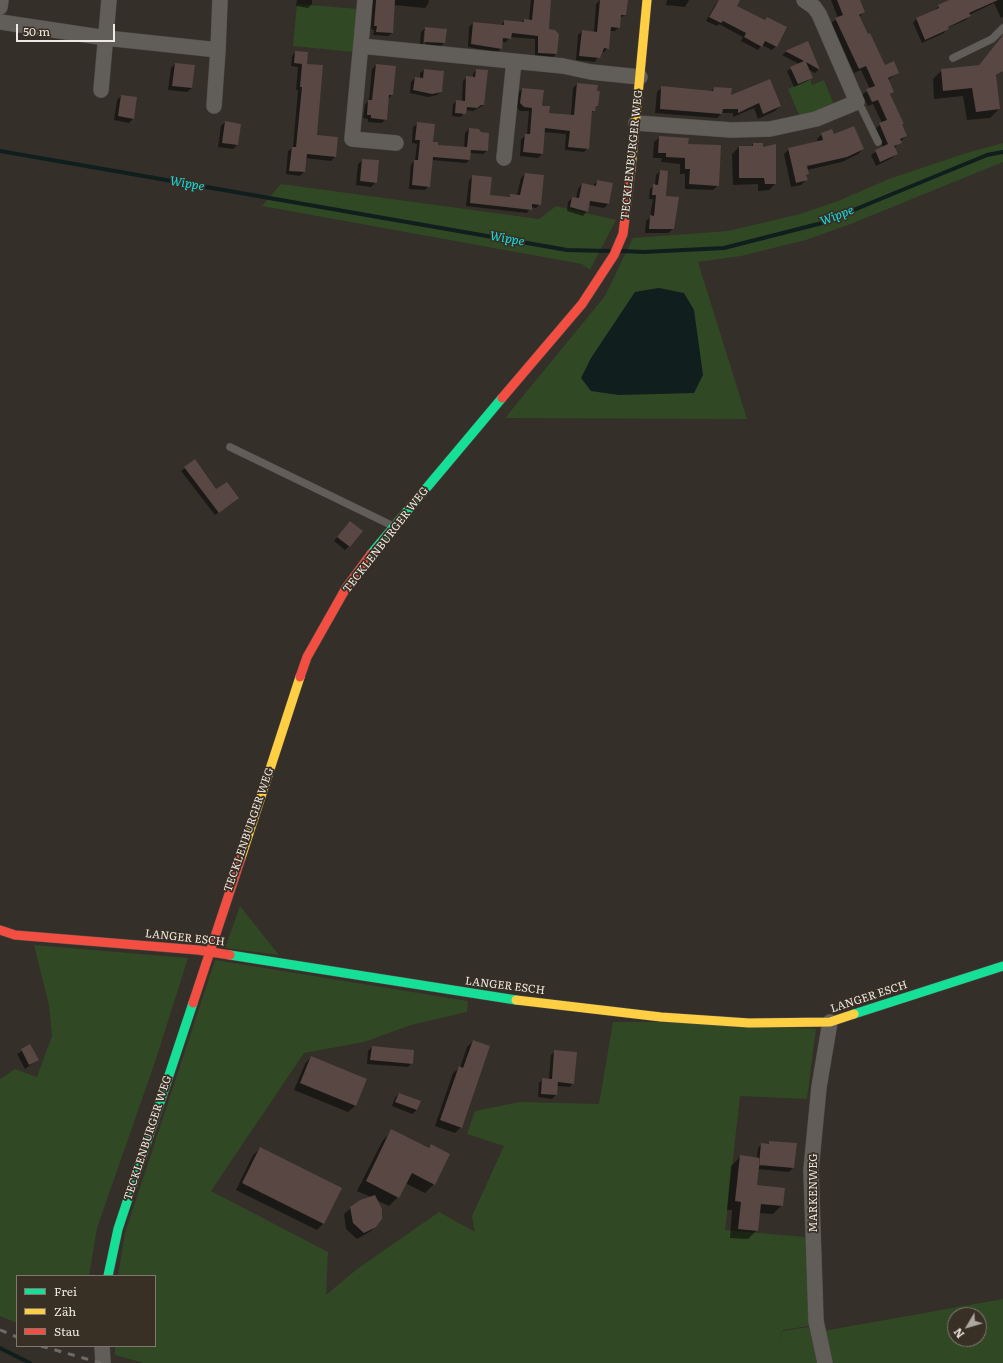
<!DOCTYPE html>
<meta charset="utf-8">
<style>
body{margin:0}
#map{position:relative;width:1003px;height:1363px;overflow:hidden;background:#342f29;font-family:Literata,serif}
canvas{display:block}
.legend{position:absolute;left:16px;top:1275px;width:140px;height:72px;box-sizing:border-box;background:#382f25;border:1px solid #817971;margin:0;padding:5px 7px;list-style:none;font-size:12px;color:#eee9e2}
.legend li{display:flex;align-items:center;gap:8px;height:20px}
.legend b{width:20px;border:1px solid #817971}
.north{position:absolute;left:947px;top:1307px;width:40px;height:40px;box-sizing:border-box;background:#382f25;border:1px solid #817971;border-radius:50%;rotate:232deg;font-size:11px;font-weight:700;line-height:16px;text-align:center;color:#eee9e2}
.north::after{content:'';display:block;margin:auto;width:14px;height:18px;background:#ada8a1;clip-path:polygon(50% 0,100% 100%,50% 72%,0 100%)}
.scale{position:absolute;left:16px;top:24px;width:99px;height:18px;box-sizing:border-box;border:2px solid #eee9e2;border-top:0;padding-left:5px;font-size:12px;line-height:14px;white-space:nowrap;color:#eee9e2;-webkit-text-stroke:3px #382f25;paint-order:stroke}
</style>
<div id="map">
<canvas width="1003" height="1363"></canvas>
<ul class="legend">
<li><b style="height:5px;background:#16e098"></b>Frei</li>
<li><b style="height:5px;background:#ffcf43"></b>Zäh</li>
<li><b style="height:5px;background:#f24e42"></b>Stau</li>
</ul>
<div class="north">N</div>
<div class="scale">50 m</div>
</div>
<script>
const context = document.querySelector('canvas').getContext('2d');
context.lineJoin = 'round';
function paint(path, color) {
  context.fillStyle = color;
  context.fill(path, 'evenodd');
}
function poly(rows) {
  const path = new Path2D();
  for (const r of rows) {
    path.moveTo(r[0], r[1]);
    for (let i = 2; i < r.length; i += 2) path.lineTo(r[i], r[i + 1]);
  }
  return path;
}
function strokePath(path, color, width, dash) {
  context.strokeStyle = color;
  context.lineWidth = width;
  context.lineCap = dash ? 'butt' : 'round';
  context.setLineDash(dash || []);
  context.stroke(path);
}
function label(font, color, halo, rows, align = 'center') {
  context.font = font + ' Literata,serif';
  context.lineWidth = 3.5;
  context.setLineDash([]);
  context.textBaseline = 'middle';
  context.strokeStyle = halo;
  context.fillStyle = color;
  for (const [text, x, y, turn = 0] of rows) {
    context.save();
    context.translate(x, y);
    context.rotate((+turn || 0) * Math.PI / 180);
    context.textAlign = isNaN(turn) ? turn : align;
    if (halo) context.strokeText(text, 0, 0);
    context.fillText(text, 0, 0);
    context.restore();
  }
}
const green = poly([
 [297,4,358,9,354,52,293,46],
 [810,79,812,85,824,80,834,105,800,117,788,89],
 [1003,143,1003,162,848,225,806,240,741,256,698,262,747,419,505,418,605,296,633,238,728,231,800,214,838,201,889,179,963,154],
 [659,288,614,326,635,292],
 [281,184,539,219,556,206,616,220,590,270,582,264,262,206],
 [240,906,279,955,225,948],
 [34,945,188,958,155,1062,97,1228,89,1276,17,1276,17,1323,0,1316,0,1079,15,1069,37,1077,52,1036,49,1005],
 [215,960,468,1001,467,1012,411,1025,364,1042,304,1053,211,1191,328,1252,326,1295,357,1269,439,1212,475,1232,472,1216,504,1146,467,1134,475,1111,520,1102,599,1104,613,1022,661,1022,816,1029,807,1099,740,1096,725,1230,805,1237,809,1326,783,1330,777,1343,783,1331,809,1327,817,1363,287,1363,295,1345,287,1363,144,1363,115,1355,115,1346,155,1346,155,1276,118,1276,125,1233],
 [1003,1299,1003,1363,833,1363,823,1331],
 [955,1315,979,1315,979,1339,955,1339]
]);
const water = poly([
 [659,288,684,293,694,310,703,375,694,393,619,395,591,391,581,378,591,358,635,292]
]);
const shadow = poly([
 [297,0,312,0,312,4,308,8,296,6],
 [370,0,429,0,428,4,425,8,394,5,392,33,388,36,373,35,374,30,371,29,372,11,370,11],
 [531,0,550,0,547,30,556,54,552,58,535,56,535,39,510,37,506,42,502,42,501,49,497,52,468,47,469,27,473,23,501,25,504,22,521,23,524,20,529,20],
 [600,0,626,0,625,15,620,18,619,27,615,31,610,31,608,48,604,52,601,52,595,62,576,60,578,35,582,31,594,32,596,4],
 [667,0,689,0,685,7,666,5],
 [725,0,739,0,735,6,764,21,767,18,776,46,772,50,762,45,758,50,741,41,743,37,719,24,717,26,706,21,715,5,719,1],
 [831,0,859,0,864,12,859,17,884,67,898,72,888,80,893,92,889,96,903,123,901,125,906,136,894,148,896,154,892,158,876,166,871,155,883,147,875,129,882,123,873,104,868,106,862,95,870,89,861,70,854,73,831,23,838,18],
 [952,0,1003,0,1003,17,1001,18,994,3,969,15,969,16,966,20,947,28,944,33,922,43,913,23,916,19,935,10,939,6],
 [426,28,446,29,444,43,440,47,425,46,426,31,424,31,423,46,420,45,421,32],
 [1003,36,1003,69,995,77,999,109,990,118,967,120,963,96,934,99,933,79,942,70,978,66],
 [807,43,819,69,815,73,808,69,811,77,808,81,794,87,787,71,799,64,782,55,786,52],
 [295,52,306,64,316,136,337,138,335,157,331,161,305,158,304,172,300,176,286,174,288,151,293,148,298,90,296,90,298,67,291,66,292,56],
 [175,64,192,88,187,92,168,90,171,68],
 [376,65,395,67,392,95,388,99,386,119,382,123,368,122,368,119,363,118,365,105,369,100,372,69],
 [424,70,443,71,441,92,437,95,428,97,410,93,411,82,415,78,420,78,420,73],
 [476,70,484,105,473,111,465,110,461,117,452,116,453,104,457,101,462,101,463,81,467,77,473,78,473,74],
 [577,84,597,105,591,114,588,148,584,152,565,150,566,134,544,132,542,154,538,158,520,156,521,139,527,135,529,111,520,111,517,107,518,93,522,89,548,114,571,116,573,88],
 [662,87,710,92,714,88,730,97,780,106,775,111,758,119,754,108,733,117,733,113,722,113,717,118,655,113,657,92],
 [121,96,133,119,129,123,114,120,117,100],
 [225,122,240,124,237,145,233,149,218,147,221,126],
 [417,124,437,146,464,148,465,133,469,129,487,151,483,154,470,153,469,160,466,163,432,160,429,186,425,190,409,189,411,164,415,161,417,144,412,143,413,127],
 [822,134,833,135,863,149,858,154,842,162,807,170,806,180,801,185,791,187,784,154,789,149,818,142,817,139],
 [660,137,687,145,718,185,713,190,685,189,685,174,680,174,680,164,661,162,662,158,653,158,654,142],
 [753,144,775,184,769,190,758,191,758,184,733,185,732,154,739,147,750,147],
 [363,160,376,182,371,187,356,185,358,164],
 [660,171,673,229,668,233,645,233,646,221,650,217,653,199,649,199,650,189,655,185,656,175],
 [525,174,540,204,536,208,531,207,527,213,466,206,469,180,473,176,489,196,508,198,511,195,517,195,521,178],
 [597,181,612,184,608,204,604,208,588,205,587,211,583,216,567,211,568,202,572,198,576,199,578,189,582,184,593,186],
 [195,461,215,491,234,502,215,515,181,471],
 [346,527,349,546,345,550,334,541],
 [473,1041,461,1127,455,1133,435,1126,453,1073,460,1068,467,1047],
 [30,1046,37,1060,25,1069,17,1054],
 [372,1047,412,1063,408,1067,367,1064,368,1051],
 [555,1051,573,1083,570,1087,557,1086,556,1095,552,1099,538,1097,539,1083,543,1079,549,1079,551,1055],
 [311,1057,366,1079,355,1106,348,1112,294,1090,305,1064],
 [399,1094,417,1110,412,1114,392,1106,395,1098],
 [392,1131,428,1148,431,1145,434,1184,425,1193,405,1183,398,1197,389,1206,376,1200,378,1224,371,1231,357,1239,346,1229,344,1214,351,1208,371,1197,357,1191,383,1140],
 [770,1142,793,1168,789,1172,758,1169,756,1186,782,1205,773,1214,759,1213,757,1230,748,1239,730,1238,732,1210,727,1210,731,1166,740,1157,757,1158,758,1148,762,1144,767,1145],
 [260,1149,341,1189,323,1224,317,1230,236,1190,253,1155]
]);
const stream = poly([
 [0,151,567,250,609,251],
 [622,251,644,252,724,248,822,223,987,155,1003,152],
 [0,1348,30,1363]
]);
const building = poly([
 [376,0,395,0,393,33,376,32,377,26,374,26],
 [534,0,551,0,549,29,555,30,559,34,557,54,538,53,538,36,512,33,511,39,503,38,502,49,471,44,473,22,504,25,504,20,524,22,524,19,532,20],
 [600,0,628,0,626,15,621,15,620,28,611,27,609,49,604,48,600,58,579,56,582,30,597,32],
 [719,0,740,0,737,6,765,20,767,17,787,27,777,47,765,41,762,47,744,37,746,33,723,21,721,23,709,17],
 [837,0,860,0,865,12,859,15,868,34,870,33,885,65,894,61,899,73,888,78,894,92,890,94,904,124,902,124,907,136,900,139,902,143,894,146,898,154,880,162,875,150,888,144,879,123,887,120,878,100,872,102,866,89,875,86,866,66,859,69,835,18,843,15],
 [949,0,998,0,969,13,971,16,948,27,949,29,925,40,916,18,939,8,938,5],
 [425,27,447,29,445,43,424,42],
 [1003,35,1003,71,996,75,1000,109,976,112,972,88,943,91,941,69,979,65],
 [808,41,820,70,806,62,813,78,798,84,790,67,804,61,785,51],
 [295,51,308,52,307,64,323,65,317,135,338,137,336,157,307,154,305,172,289,171,292,147,296,147,302,87,300,87,302,64,294,63],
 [175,63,195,65,192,88,172,86],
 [376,64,396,66,393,95,389,95,387,120,371,118,371,115,367,115,368,100,372,100],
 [424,69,444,71,442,92,432,94,413,90,415,77,423,78],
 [476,69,488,70,484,105,481,105,477,108,467,107,466,114,455,113,456,100,465,101,466,76,475,77],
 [770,79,781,106,763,114,759,103,738,113,738,109,723,109,722,114,660,109,661,86,713,91,714,87,732,88,731,95],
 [577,83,598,85,597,91,600,91,598,106,596,106,595,111,592,111,589,149,568,147,570,131,545,128,543,154,523,152,525,134,530,134,532,108,524,107,520,103,522,88,544,90,542,106,550,106,549,113,574,115],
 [121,95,137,97,134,119,118,116],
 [225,121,241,124,238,145,222,143],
 [417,122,435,124,433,142,438,142,438,145,467,147,469,128,479,129,481,132,489,133,488,151,471,150,470,160,433,157,430,187,412,185,414,160,418,160,420,140,415,140],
 [854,126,864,149,847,157,807,166,809,174,806,175,808,180,796,183,788,148,823,140,821,133,832,129,834,134],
 [659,136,689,138,688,144,721,145,719,186,689,184,690,169,685,169,685,158,666,157,666,153,658,153],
 [753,143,763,143,763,147,776,144,776,184,765,184,764,178,739,178,739,146,753,146],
 [362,159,379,160,377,183,360,181],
 [660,170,668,171,666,196,679,197,674,229,649,229,650,215,654,216,656,195,652,195,653,184,658,185],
 [525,173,544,175,541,205,532,204,532,210,470,203,472,175,492,177,490,195,510,197,510,194,520,195],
 [597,180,613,183,609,204,590,201,588,212,570,207,572,197,579,198,582,183,596,186],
 [195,459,216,489,227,482,239,498,219,513,184,467],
 [350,521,363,531,350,547,337,537],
 [473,1040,490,1046,462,1128,440,1120,459,1066,463,1068],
 [30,1044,39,1060,29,1065,21,1049],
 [372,1046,414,1050,413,1064,370,1060],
 [554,1050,577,1052,574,1084,558,1082,557,1095,541,1094,542,1078,552,1079],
 [311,1056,367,1079,356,1106,300,1083],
 [399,1093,421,1101,417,1110,395,1102],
 [391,1129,429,1148,431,1144,450,1154,435,1185,412,1173,399,1198,366,1181],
 [769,1141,797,1143,794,1168,759,1165,761,1143,769,1144],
 [260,1147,342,1188,324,1224,242,1183],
 [740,1155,760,1158,757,1185,785,1188,783,1206,761,1204,758,1231,738,1229,741,1202,735,1201],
 [375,1195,382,1209,382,1219,376,1227,364,1233,353,1223,350,1207,360,1200]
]);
const lane = poly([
 [953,58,992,39,1003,28],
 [857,102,862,109,878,142],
 [230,447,393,526]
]);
const street = poly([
 [365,0,352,139,396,143],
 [0,7,1,0],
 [0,22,106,38,218,50,220,0],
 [361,46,563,66,591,72,640,77],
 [101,90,109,0],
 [214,106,218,50],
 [636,123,731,130,770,129,816,119,857,102,819,14,814,7,804,0],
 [504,158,514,61],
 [102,1346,103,1363],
 [825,1363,816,1321,811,1170,819,1087,830,1022]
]);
const fast = poly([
 [371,554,502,398],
 [230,955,516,1000],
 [854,1014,1003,966],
 [108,1276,118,1229,193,1003]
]);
const slow = poly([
 [631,169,647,0],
 [241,858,300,677],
 [516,1000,661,1017,749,1023,830,1022,854,1014]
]);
const jam = poly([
 [502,398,582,304,614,255,623,234,631,169],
 [300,677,307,657,346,588,371,554],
 [0,930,15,935,198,950,230,955],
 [193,1003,241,858]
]);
const rail = poly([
 [0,1330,17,1337],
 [41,1346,101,1363]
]);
const streetNames = [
 ["TECKLENBURGER WEG",632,155,-84],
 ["TECKLENBURGER WEG",386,540,-52],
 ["TECKLENBURGER WEG",249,830,-71],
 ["LANGER ESCH",185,938,6],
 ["LANGER ESCH",505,986,7],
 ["LANGER ESCH",869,997,-18],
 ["TECKLENBURGER WEG",148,1138,-72],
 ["MARKENWEG",814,1193,-90]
];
const waterNames = [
 ["Wippe",187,184,10],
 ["Wippe",837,216,-21],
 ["Wippe",507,239,10]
];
paint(green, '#314824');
paint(water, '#101e1d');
paint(shadow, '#0007');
strokePath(stream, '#101e1d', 4);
paint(building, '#584742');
strokePath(lane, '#514e48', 8);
strokePath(street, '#514e48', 16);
strokePath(fast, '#514e48', 10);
strokePath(slow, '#514e48', 10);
strokePath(jam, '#514e48', 10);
strokePath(lane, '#615e5a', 7);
strokePath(street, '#615e5a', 15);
strokePath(fast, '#16e098', 9);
strokePath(slow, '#ffcf43', 9);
strokePath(jam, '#f24e42', 9);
strokePath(rail, '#6e6a66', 3, [7, 7]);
label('11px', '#eee9e2', '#382f25', streetNames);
label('italic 12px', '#14dee0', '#382f25', waterNames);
</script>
